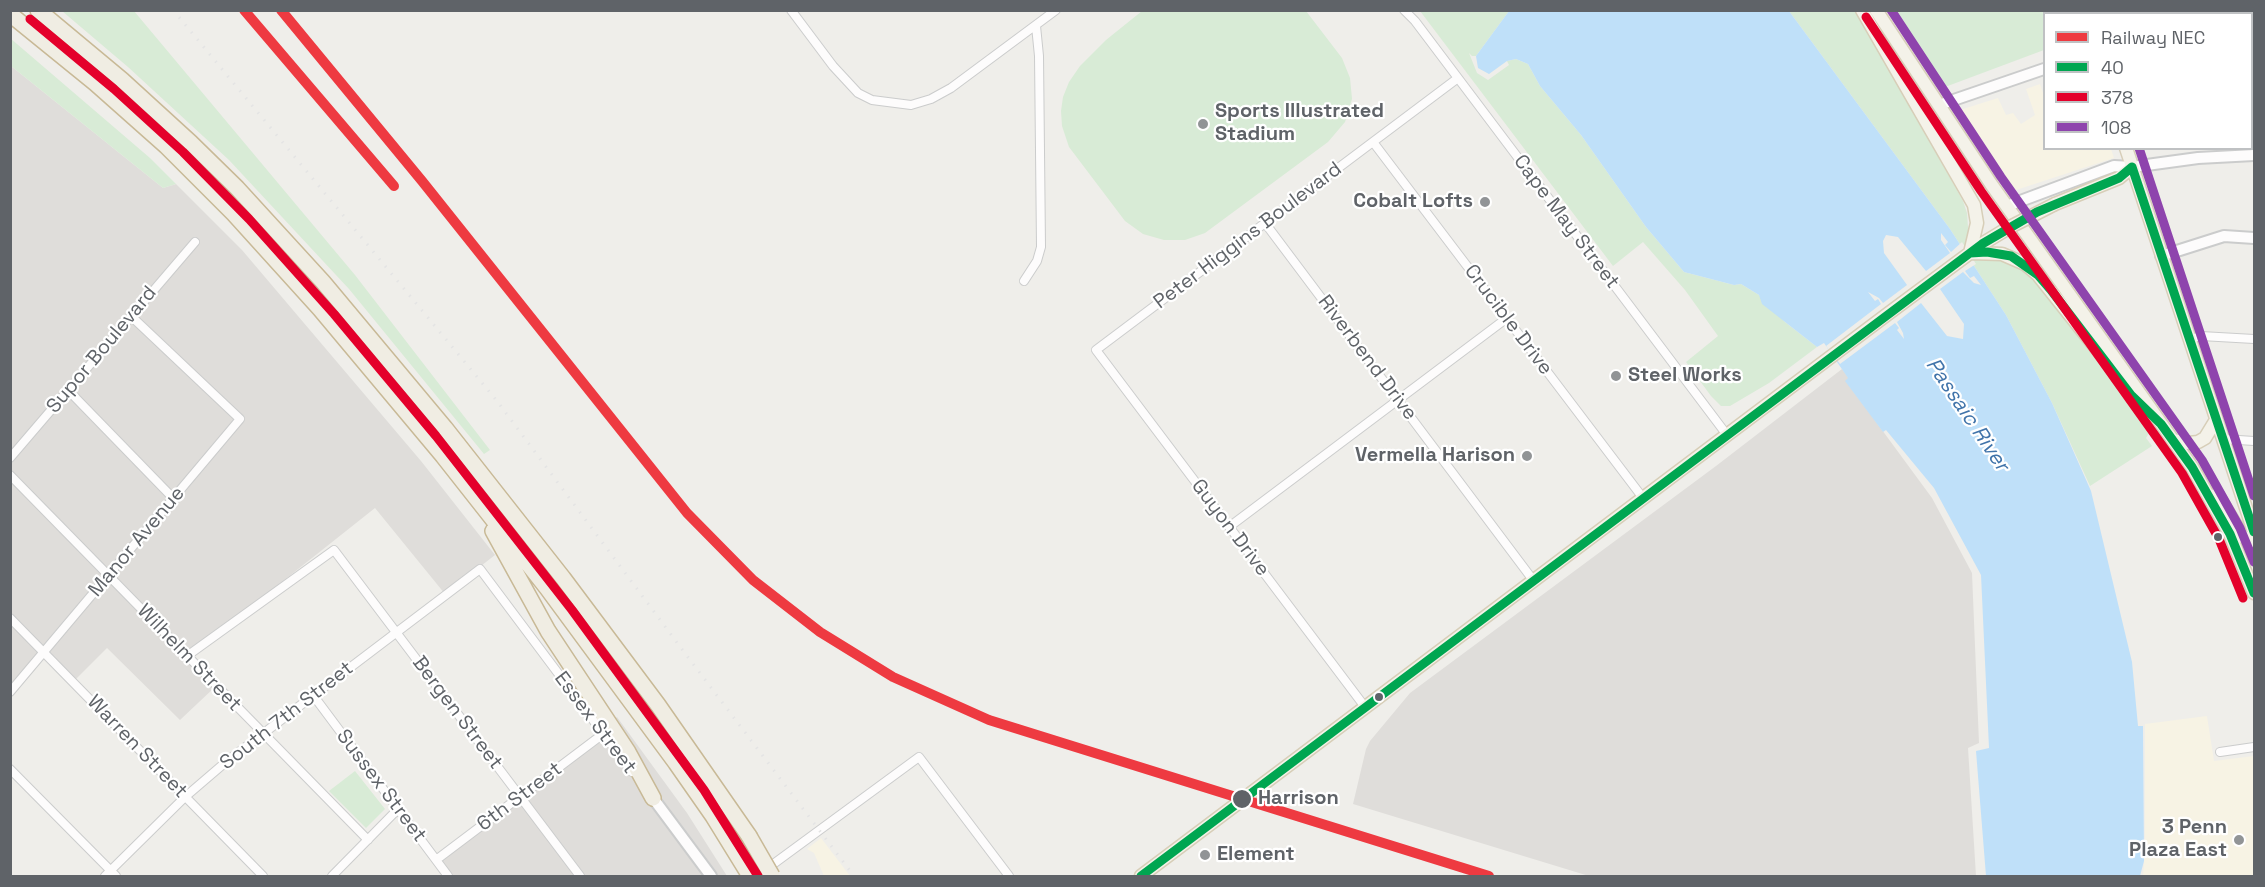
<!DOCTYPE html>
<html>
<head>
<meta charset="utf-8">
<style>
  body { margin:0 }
  #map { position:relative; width:2265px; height:887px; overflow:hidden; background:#efeeea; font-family:"Space Grotesk",sans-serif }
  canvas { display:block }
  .frame { position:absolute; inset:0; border:12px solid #5f6368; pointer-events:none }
  .legend { position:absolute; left:2043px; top:12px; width:210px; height:138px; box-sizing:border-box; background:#fff; border:2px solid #bfc1c3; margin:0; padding:8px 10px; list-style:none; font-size:18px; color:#5f6368 }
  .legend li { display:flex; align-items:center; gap:12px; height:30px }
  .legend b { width:30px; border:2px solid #bfc1c3 }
</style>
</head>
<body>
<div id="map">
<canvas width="2265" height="887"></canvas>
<div class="frame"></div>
<ul class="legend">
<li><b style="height:8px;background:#ee3a41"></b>Railway NEC</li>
<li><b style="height:8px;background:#00a651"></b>40</li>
<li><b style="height:8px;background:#e4002b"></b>378</li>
<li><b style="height:8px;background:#8e44ad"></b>108</li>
</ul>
</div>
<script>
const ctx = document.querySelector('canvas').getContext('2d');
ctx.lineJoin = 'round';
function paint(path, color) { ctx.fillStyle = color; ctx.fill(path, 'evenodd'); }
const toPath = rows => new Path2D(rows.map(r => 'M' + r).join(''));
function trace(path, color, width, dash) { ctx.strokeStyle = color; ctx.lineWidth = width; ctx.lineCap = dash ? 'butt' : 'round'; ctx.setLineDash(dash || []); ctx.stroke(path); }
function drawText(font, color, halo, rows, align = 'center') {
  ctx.font = font + ' "Space Grotesk",sans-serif'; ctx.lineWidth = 4.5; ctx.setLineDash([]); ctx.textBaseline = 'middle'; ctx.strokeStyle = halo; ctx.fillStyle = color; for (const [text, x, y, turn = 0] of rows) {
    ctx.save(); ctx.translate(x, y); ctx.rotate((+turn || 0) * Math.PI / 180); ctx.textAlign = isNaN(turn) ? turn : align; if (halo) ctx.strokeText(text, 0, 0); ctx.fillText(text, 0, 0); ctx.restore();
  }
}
const commercial = toPath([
  [2040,84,2044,96,2044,148,2111,149,2114,158,2013,191,1975,129,1960,110,1998,98,2006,115,2013,113,2021,124,2035,115,2026,89],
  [2207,716,2214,761,2254,756,2254,876,2143,876,2145,851,2145,724],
  [821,838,850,876,824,876,814,853,807,849]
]);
const industrial = toPath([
  [11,66,163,188,176,184,242,250,421,461,495,555,445,594,375,508,186,658,215,687,180,720,107,648,72,683,40,653,11,688],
  [1842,369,1849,378,1846,381,1932,498,1972,573,1979,743,1968,748,1976,876,1589,876,1353,804,1366,749,1370,741,1410,693,1716,466],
  [617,717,687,813,727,876,450,876,435,856]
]);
const green = toPath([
  [2064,10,2065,13,2044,14,2044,50,1945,87,1895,11],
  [62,11,134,11,355,275,490,450,484,454,349,289,229,160,128,67],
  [1142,11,1306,11,1342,58,1350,78,1352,99,1345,122,1328,142,1205,233,1185,240,1164,240,1143,234,1125,221,1069,147,1062,126,1061,111,1063,97,1069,82,1080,66,1106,40],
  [1420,11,1509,11,1476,56,1472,56,1469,53,1477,73,1488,80,1509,65,1507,61,1516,59,1528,64,1540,86,1581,135,1646,227,1684,272,1734,285,1741,284,1759,295,1785,322,1817,347,1769,383,1730,406,1721,406,1711,396,1686,362,1718,336,1685,290,1643,242,1613,266],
  [1789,11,1857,11,1963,201,1967,213,1968,227,1993,260,2006,262,2020,269,2039,286,2152,428,2146,438,2152,446,2090,486,2052,403,2006,315,1950,229],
  [10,38,150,158,176,184,163,188,11,66],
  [355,771,385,809,366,828,329,791]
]);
const water = toPath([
  [1509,11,1789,11,1950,229,2006,315,2052,403,2091,491,2132,662,2138,726,2143,726,2144,861,2140,876,1986,876,1976,751,1989,748,1981,575,1934,488,1886,430,1883,432,1845,381,1848,378,1824,343,1817,347,1762,304,1759,295,1741,284,1734,285,1684,272,1646,227,1581,135,1540,86,1528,64,1516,59,1507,61,1489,74,1478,68,1476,56]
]);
const pier = toPath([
  [1941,233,1948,242,1945,245,1951,252,1962,242,1976,264,1965,271,1970,278,1974,276,1981,285,1974,283,1963,272,1940,289,1964,324,1963,339,1947,336,1921,303,1897,322,1903,333,1904,339,1897,330,1899,328,1895,323,1840,364,1826,346,1881,304,1878,299,1875,301,1868,292,1879,298,1883,303,1907,285,1884,253,1883,241,1886,235,1898,237,1926,271,1950,253,1941,240]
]);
const minor = toPath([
  [791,10,833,66,858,93,872,100,911,105,931,99,951,88,1056,10],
  [1404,10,1415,21,1727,435],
  [1373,142,1643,498],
  [1265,223,1533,580],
  [1024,281,1037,261,1041,247,1039,56,1036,26],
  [2190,339,2201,336,2254,339],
  [68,390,173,498],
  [2223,439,2254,441],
  [10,458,195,242],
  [10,475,368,840],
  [1229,527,1507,318],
  [10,618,263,876],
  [187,656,334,550,580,876],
  [10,692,240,419,131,316],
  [313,695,448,876],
  [1365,707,1096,350,1458,78],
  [2220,752,2254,747],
  [10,769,116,876],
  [436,860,603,734],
  [105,876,185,797,227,761,480,569,632,772],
  [332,876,398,809],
  [757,876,919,757,1009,876]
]);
const tertiary = toPath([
  [2252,56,2254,56],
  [1939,105,2044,69],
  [2007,206,2114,166,2132,167,2198,158,2254,155],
  [2161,256,2224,236,2254,238],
  [653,798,711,876]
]);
const primary = toPath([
  [1862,10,1974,205,1977,223,1970,253],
  [1876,10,1991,184,2192,467,2230,534,2254,593],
  [2079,10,2080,14],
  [2126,148,2254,532],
  [2055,204,2119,178,2132,167],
  [1971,253,2002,254,2025,264,2038,275,2140,403],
  [2173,440,2189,443,2198,442,2205,438,2216,420],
  [2217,494,2243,537,2254,541],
  [1141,876,1889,313,1982,244,2010,227]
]);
const motorway = toPath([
  [38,10,122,80,191,143,237,188,323,282,445,428,563,578,658,705,749,836],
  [10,14,95,83,166,146,234,214,320,309,443,456,547,588,676,763,713,816,750,876],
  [493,531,548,631,628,752,653,798]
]);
const rail = toPath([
  [173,10,497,401,684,652,854,876]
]);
const primaryBridge = toPath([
  [2010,227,2055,204]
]);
const motorwayBridge = toPath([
  [749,836,772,876]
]);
const bus1 = toPath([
  [1970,253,1987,252,2011,256,2038,275,2051,290,2131,395,2161,424,2192,467,2230,534,2254,593],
  [1141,876,1982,244,2037,212,2119,178,2132,167,2254,532]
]);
const bus2 = toPath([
  [1866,17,1981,191,2182,473,2219,539,2243,598],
  [30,19,114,89,183,152,249,219,334,314,436,436,572,610,704,790,758,876]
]);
const bus3 = toPath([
  [1891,10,2001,177,2202,460,2240,528,2254,562],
  [2139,148,2254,496]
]);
const rail1 = toPath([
  [244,10,394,186],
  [281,10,422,181,687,513,753,580,820,632,893,677,989,720,1489,876]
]);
const markers = [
  [1203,124,6,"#919496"],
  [1485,202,6,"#919496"],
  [1616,376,6,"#919496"],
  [1527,456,6,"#919496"],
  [2218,537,5,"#5f6368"],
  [1379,697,5,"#5f6368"],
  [1242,799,10,"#5f6368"],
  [2239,840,6,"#919496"],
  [1205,855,6,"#919496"]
];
const poiNames = [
  ["Sports Illustrated",1215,112],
  ["Stadium",1215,135],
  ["Cobalt Lofts",1473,202,"right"],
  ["Steel Works",1628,376],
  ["Vermella Harison",1515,456,"right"],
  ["3 Penn",2227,828,"right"],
  ["Plaza East",2227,851,"right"],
  ["Element",1217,855]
];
const streetNames = [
  ["Cape May Street",1566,222,53],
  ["Peter Higgins Boulevard",1248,236,-37],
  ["Crucible Drive",1508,320,53],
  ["Supor Boulevard",102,350,-50],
  ["Riverbend Drive",1367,358,53],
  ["Guyon Drive",1230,528,53],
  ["Manor Avenue",137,542,-50],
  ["Wilhelm Street",189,658,46],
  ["Bergen Street",457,713,53],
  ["South 7th Street",287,716,-38],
  ["Essex Street",595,723,53],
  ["Warren Street",137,747,46],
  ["Sussex Street",381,786,53],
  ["6th Street",520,797,-37]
];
const stopNames = [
  ["Harrison",1258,799]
];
const waterNames = [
  ["Passaic River",1967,415,56]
];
paint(commercial, '#f7f3e4');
paint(industrial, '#dfddda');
paint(green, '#d8ebd6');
paint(water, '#bfe0f9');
paint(pier, '#efeeea');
trace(minor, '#cbcccc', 10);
trace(tertiary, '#cbcccc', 14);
trace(primary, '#d7ceb8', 15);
trace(motorway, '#c8b996', 18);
trace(minor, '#fdfcfc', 8);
trace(tertiary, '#fdfcfc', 10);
trace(primary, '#f4f2e9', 12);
trace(motorway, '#f0ede3', 15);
trace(rail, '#e4e4e4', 3, [1.5, 8]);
trace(primaryBridge, '#d7ceb8', 15, []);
trace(motorwayBridge, '#c8b996', 18, []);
trace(primaryBridge, '#f4f2e9', 12);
trace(motorwayBridge, '#f0ede3', 15);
trace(bus1, '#00a651', 9);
trace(bus2, '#e4002b', 9);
trace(bus3, '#8e44ad', 9);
trace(rail1, '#ee3a41', 10);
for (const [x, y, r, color] of markers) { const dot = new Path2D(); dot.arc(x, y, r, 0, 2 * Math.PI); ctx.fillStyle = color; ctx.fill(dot); trace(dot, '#fff', 2); }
drawText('bold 20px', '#5f6368', '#fff', poiNames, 'left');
drawText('20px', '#5f6368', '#fff', streetNames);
drawText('bold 20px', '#5f6368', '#fff', stopNames, 'left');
drawText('italic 21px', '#4174aa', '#fff', waterNames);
</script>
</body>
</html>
